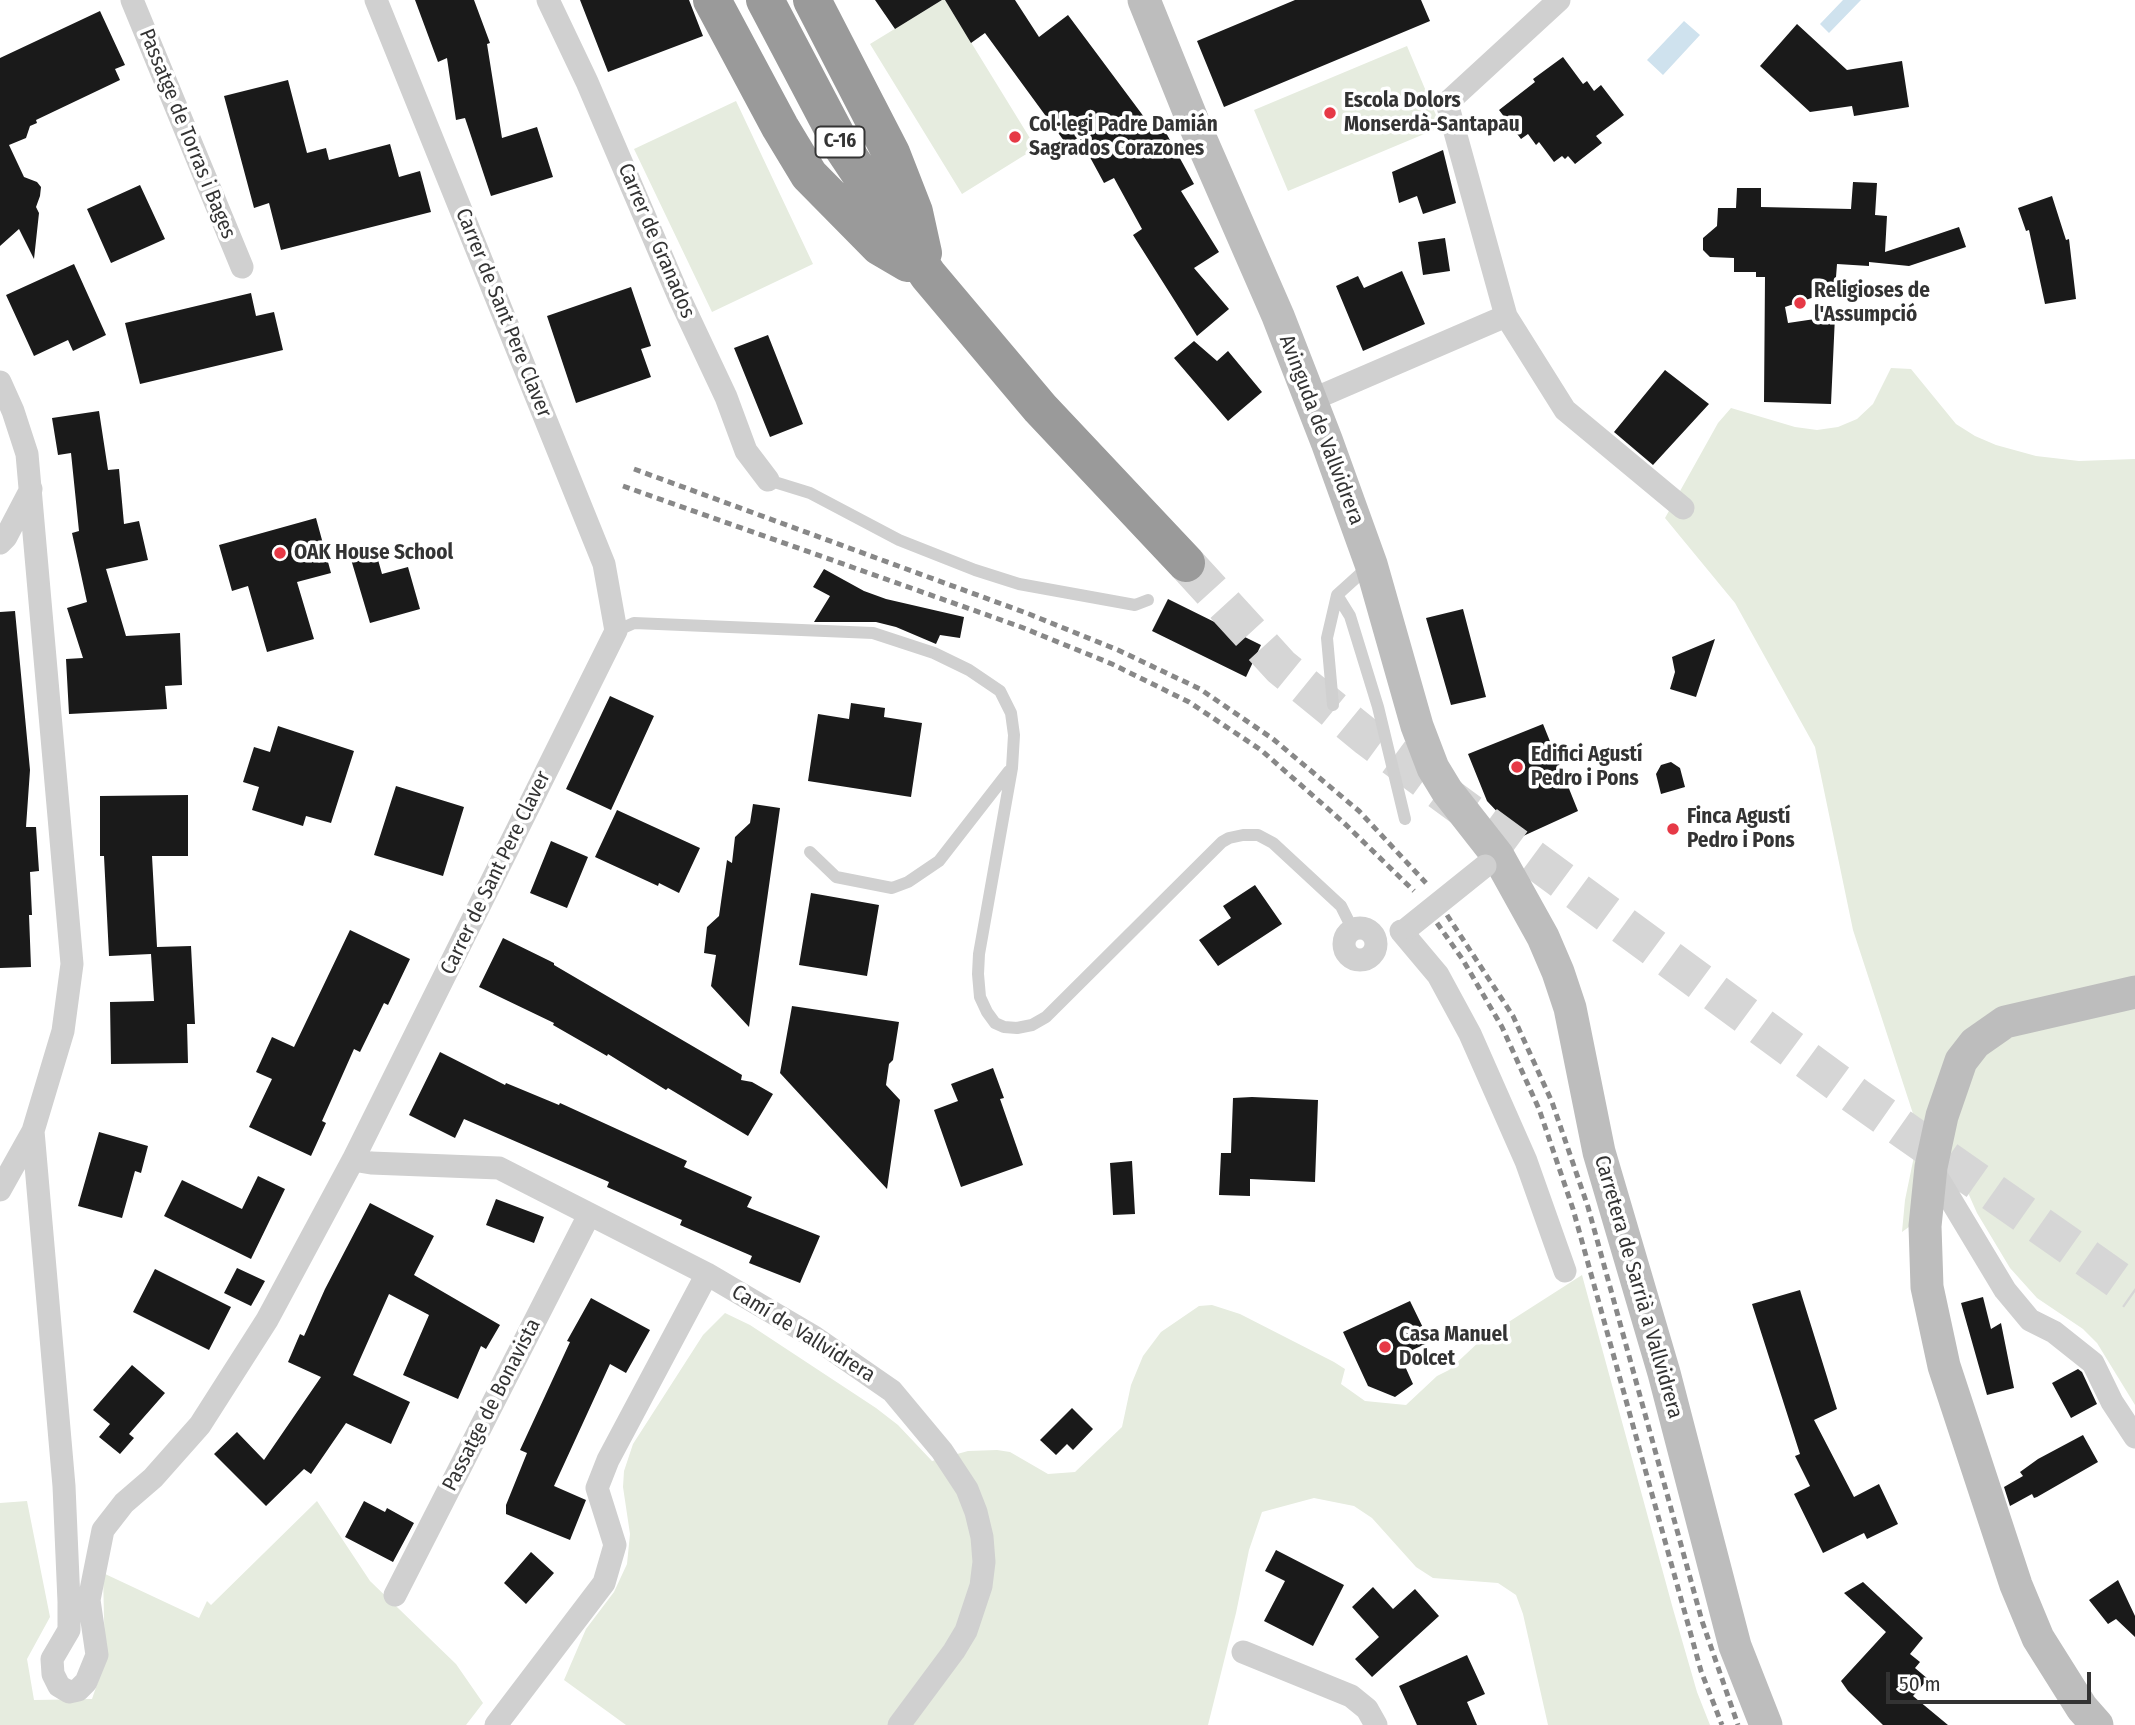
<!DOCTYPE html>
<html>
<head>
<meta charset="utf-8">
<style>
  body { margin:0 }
  #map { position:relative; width:2135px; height:1725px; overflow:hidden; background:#fff; font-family:"Fira Sans Condensed",sans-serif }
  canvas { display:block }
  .scale { position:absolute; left:1886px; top:1672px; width:205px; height:32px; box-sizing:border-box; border:4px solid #333; border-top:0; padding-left:9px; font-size:21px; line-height:24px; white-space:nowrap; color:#333; -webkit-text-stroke:5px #fff; paint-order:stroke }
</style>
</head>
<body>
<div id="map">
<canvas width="2135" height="1725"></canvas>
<div class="scale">50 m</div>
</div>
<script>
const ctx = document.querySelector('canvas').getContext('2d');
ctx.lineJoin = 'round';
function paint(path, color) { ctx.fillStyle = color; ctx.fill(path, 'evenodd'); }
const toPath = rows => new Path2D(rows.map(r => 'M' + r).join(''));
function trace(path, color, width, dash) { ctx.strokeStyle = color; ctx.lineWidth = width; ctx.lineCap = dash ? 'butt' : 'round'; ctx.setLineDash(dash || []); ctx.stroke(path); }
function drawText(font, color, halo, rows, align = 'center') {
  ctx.font = font + ' "Fira Sans Condensed",sans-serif'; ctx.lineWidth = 7; ctx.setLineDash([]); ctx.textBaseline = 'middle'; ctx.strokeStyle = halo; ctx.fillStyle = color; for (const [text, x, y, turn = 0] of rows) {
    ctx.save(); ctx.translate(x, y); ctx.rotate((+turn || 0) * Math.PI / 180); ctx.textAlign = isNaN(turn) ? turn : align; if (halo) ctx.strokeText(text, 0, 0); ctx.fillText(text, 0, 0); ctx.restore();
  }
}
const green = toPath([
  [942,0,945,0,1036,148,962,194,870,44],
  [1407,46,1441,127,1288,191,1254,110],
  [736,101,813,264,712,312,634,149],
  [1891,368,1911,369,1956,424,1975,436,1996,445,2036,456,2079,461,2135,459,2135,1405,2097,1343,2083,1329,2037,1298,2010,1268,1977,1213,1965,1186,1902,1232,1905,1200,1919,1132,1853,930,1815,747,1735,603,1665,518,1718,423,1731,408,1795,427,1817,430,1838,427,1857,419,1873,404],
  [1582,1275,1673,1609,1697,1692,1710,1725,1548,1725,1523,1614,1516,1595,1498,1583,1433,1578,1416,1567,1372,1518,1354,1506,1314,1498,1262,1512,1249,1550,1236,1613,1208,1725,626,1725,564,1680,586,1629,614,1592,627,1564,630,1534,623,1487,624,1471,633,1444,703,1335,725,1313,750,1325,876,1408,898,1425,932,1461,968,1451,997,1450,1010,1452,1048,1474,1075,1472,1122,1427,1131,1385,1143,1356,1161,1332,1199,1306,1212,1305,1240,1314,1334,1362,1345,1369,1341,1384,1365,1401,1406,1405,1437,1376,1449,1370,1482,1339],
  [27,1501,50,1617,27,1659,34,1700,92,1699,105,1661,103,1573,199,1618,207,1601,211,1605,317,1501,370,1581,456,1664,483,1703,466,1725,0,1725,0,1503]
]);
const water = toPath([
  [1843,0,1861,0,1829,33,1820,24],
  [1684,21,1700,35,1663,75,1647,60]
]);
const building = toPath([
  [415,0,474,0,490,43,487,44,502,138,537,127,553,177,491,196,465,118,456,120,447,58,438,62],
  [580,0,689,0,703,36,608,72],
  [875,0,942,0,895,29],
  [945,0,1015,0,1039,37,1068,15,1150,125,1159,120,1194,184,1181,191,1219,252,1194,268,1229,309,1197,336,1133,235,1142,229,1114,178,1104,183,1079,137,1067,145,985,33,971,43],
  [1295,0,1421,0,1430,21,1224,107,1197,41],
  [100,11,125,65,115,69,120,80,36,120,37,123,30,126,26,138,9,145,24,177,37,182,41,187,40,196,36,207,39,213,34,259,19,229,0,246,0,58],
  [1797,24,1847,70,1902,61,1909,107,1854,116,1852,106,1810,112,1760,66],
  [1563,57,1583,84,1587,81,1594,91,1601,85,1624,115,1596,136,1602,143,1575,164,1568,156,1565,159,1562,156,1554,162,1539,142,1536,145,1528,134,1521,139,1499,110,1535,82,1533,79],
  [288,80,307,153,326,148,329,160,390,144,399,177,420,171,431,212,281,250,269,203,254,208,224,96],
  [1443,150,1456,203,1423,214,1417,196,1399,203,1392,172],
  [1853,182,1877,183,1875,215,1887,216,1885,252,1959,227,1966,247,1909,266,1869,262,1869,266,1837,264,1835,290,1785,307,1788,323,1835,316,1831,404,1764,402,1765,277,1756,277,1756,272,1734,272,1734,258,1710,257,1703,250,1703,238,1717,226,1718,208,1736,208,1737,188,1761,188,1761,207,1851,209],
  [140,185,165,239,111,263,87,209],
  [2052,196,2066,240,2069,239,2076,299,2045,304,2029,230,2026,231,2018,208],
  [1445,238,1450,271,1423,275,1418,242],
  [74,264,106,335,73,351,68,340,34,356,6,295],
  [1402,271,1425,324,1363,351,1336,286,1358,276,1364,288],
  [631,287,651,346,641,349,651,377,576,403,547,316],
  [251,293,256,316,274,312,283,350,140,384,125,323],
  [768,335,803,424,770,437,734,348],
  [1194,341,1217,361,1228,351,1262,392,1228,421,1174,358],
  [1665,370,1709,404,1653,465,1614,432],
  [99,411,108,470,119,469,124,524,139,521,148,560,106,569,126,636,180,633,182,685,165,686,167,709,69,714,66,659,83,658,67,608,87,602,72,533,79,531,71,453,58,455,52,418],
  [316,518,331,573,297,582,314,639,267,652,248,586,232,591,219,545],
  [375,549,382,574,408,567,420,609,370,623,350,556],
  [824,569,864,591,886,599,964,617,960,638,940,635,936,644,896,627,876,622,814,622,830,596,813,587],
  [1168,599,1261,645,1246,677,1152,631],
  [1463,609,1486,697,1451,705,1426,618],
  [15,611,30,770,26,827,36,827,39,871,30,872,32,915,29,915,31,967,0,968,0,612],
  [1715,639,1696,697,1670,689,1675,672,1672,657],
  [610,696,654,716,611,810,566,789],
  [851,703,885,708,884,717,922,723,911,797,808,781,818,714,849,719],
  [1543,724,1578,811,1521,837,1487,801,1468,754],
  [278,726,354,751,331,823,306,816,303,826,252,810,259,787,243,782,254,747,270,752],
  [1671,762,1680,768,1685,787,1661,794,1656,774,1661,765],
  [396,786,464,807,443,876,374,855],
  [188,795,188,856,152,856,157,947,191,946,195,1024,187,1024,188,1063,111,1064,110,1002,154,1001,151,954,109,956,104,856,100,856,100,796],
  [753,804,780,808,749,1027,711,986,716,955,704,953,707,927,719,916,727,860,732,863,735,837,750,823],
  [617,810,700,848,679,893,659,883,658,886,595,857],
  [551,841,588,857,567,908,530,893],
  [1255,885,1282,924,1218,966,1199,940,1231,918,1223,906],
  [811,893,879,905,867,976,799,965],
  [350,930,410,959,388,1005,384,1003,360,1052,354,1049,322,1121,326,1123,311,1156,249,1127,272,1079,256,1072,272,1037,294,1047],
  [503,938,554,963,554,965,742,1075,741,1080,752,1082,773,1094,748,1136,668,1088,666,1090,608,1054,607,1056,553,1025,554,1023,479,987],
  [792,1006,899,1022,893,1060,889,1064,886,1085,900,1100,887,1189,780,1073],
  [440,1052,505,1085,506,1083,559,1105,560,1103,687,1161,684,1167,752,1197,747,1207,820,1236,800,1283,749,1263,752,1256,680,1225,682,1220,607,1187,609,1182,464,1119,455,1138,409,1115],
  [993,1068,1004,1098,1000,1099,1023,1165,961,1187,934,1110,958,1101,951,1084],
  [1252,1097,1318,1100,1315,1182,1250,1179,1250,1196,1219,1195,1221,1153,1231,1153,1233,1098],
  [99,1132,148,1146,141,1173,135,1171,122,1218,78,1206],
  [1132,1161,1135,1214,1113,1215,1110,1163],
  [258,1176,285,1189,251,1259,164,1216,182,1180,242,1209],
  [496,1199,544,1217,534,1243,486,1225],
  [370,1203,434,1236,414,1275,500,1325,486,1349,481,1346,458,1399,403,1375,429,1315,389,1294,353,1375,410,1402,391,1444,346,1423,311,1474,304,1469,266,1506,214,1454,237,1432,264,1460,321,1377,288,1362,300,1334,304,1336,325,1289],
  [237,1268,265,1281,251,1306,224,1293],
  [155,1269,231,1307,209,1350,133,1312],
  [1800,1290,1837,1409,1814,1420,1854,1497,1879,1484,1898,1524,1867,1539,1864,1533,1823,1553,1794,1494,1810,1486,1795,1456,1800,1454,1752,1304],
  [1983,1297,1991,1329,2001,1323,2014,1388,1987,1395,1961,1303],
  [591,1298,650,1330,626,1373,610,1364,554,1486,586,1500,570,1540,506,1514,506,1505,527,1453,520,1450,570,1342,567,1341],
  [1410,1301,1430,1342,1410,1351,1414,1359,1404,1364,1413,1384,1395,1397,1368,1386,1343,1332],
  [132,1365,165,1393,129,1434,134,1438,120,1454,99,1437,110,1424,93,1410],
  [2078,1369,2082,1372,2097,1404,2071,1418,2052,1383],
  [1072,1408,1093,1429,1073,1450,1067,1444,1056,1455,1040,1440],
  [2083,1435,2098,1462,2037,1497,2034,1498,2032,1494,2010,1506,2004,1487,2023,1476,2020,1472,2038,1459],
  [364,1501,385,1512,387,1508,414,1523,393,1562,345,1537],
  [1276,1550,1344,1585,1313,1646,1264,1621,1285,1581,1265,1571],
  [531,1552,554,1573,526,1604,504,1583],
  [2118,1580,2135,1616,2135,1637,2116,1619,2108,1624,2089,1600],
  [1863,1582,1923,1638,1910,1654,1920,1662,1915,1668,1928,1679,1913,1696,1948,1725,1883,1725,1848,1691,1841,1681,1886,1632,1844,1593],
  [1373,1587,1393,1609,1415,1589,1439,1616,1372,1677,1355,1659,1379,1637,1352,1607],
  [1467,1655,1485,1694,1467,1702,1477,1725,1417,1725,1399,1686]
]);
const highwayTunnel = toPath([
  [1186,563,1281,667,1368,738,1857,1097,2135,1292]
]);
const lane = toPath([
  [768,480,810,493,899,540,975,570,1019,584,1135,605,1148,600],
  [1337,595,1350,616,1378,707,1405,819],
  [616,631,634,623,873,633,934,653,969,670,1000,691,1011,713,1014,735,1012,768,979,954,978,974,980,997,987,1012,995,1023,1004,1027,1017,1028,1032,1025,1046,1017,1222,842,1229,838,1243,835,1258,835,1273,843,1341,906,1353,930],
  [1333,705,1327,638,1337,595,1368,567],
  [810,852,836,877,892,888,908,882,939,861,1009,771]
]);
const street = toPath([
  [132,0,242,267],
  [548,0,587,82,679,297,726,397,746,451,768,480],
  [1559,0,1447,103,1506,316,1565,410,1683,508],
  [0,382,13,411,27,454,72,964,63,1031,33,1131,64,1486,69,1602,69,1630,52,1659,53,1674,59,1686,69,1692,78,1690,86,1682,97,1655,89,1600,103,1530,124,1503,153,1478,200,1425,267,1320,353,1160,616,631,604,564,376,0],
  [1309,401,1506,316],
  [0,543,6,537,31,489],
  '1344 944a16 16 0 1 1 32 0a16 16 0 1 1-32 0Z',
  [1401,931,1438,975,1470,1034,1526,1161,1565,1271],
  [353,1160,371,1163,499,1168,707,1274,814,1337,892,1391,942,1451,967,1489,976,1512,982,1537,984,1562,981,1586,966,1631,954,1651,899,1725],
  [1931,1167,2005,1290,2030,1320,2054,1332,2093,1363,2112,1402,2135,1437],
  [0,1190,33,1131],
  [395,1595,589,1215],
  [1243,1652,1351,1696,1367,1709,1376,1725],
  [496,1725,604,1583,615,1545,597,1488,608,1460,707,1274]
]);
const secondary = toPath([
  [1144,0,1192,119,1278,316,1327,442,1371,564,1417,726,1433,768,1447,791,1498,856,1543,937,1558,972,1570,1008,1599,1152,1664,1373,1735,1646,1766,1725],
  [2097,1725,2082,1708,2038,1638,2016,1585,1944,1366,1927,1287,1925,1226,1931,1167,1942,1116,1961,1061,1975,1043,2005,1022,2135,992]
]);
const highway = toPath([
  [712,0,780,127,809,175,879,246,908,263],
  [765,0,843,148,928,275,1040,408,1186,563],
  [812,0,891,153,914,212,923,253]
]);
const rail = toPath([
  [634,469,1029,614,1118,650,1200,689,1273,739,1359,811,1426,883],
  [623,486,1021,627,1112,664,1189,702,1261,750,1343,822,1414,891],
  [1447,915,1513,1016,1552,1102,1588,1207,1702,1621,1738,1725],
  [1437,923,1463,960,1502,1027,1539,1109,1573,1209,1701,1671,1722,1725]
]);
const streetBridge = toPath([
  [1409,927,1485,866]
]);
const markers = [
  [1330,113,7,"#e63946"],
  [1015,137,7,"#e63946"],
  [1800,303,7,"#e63946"],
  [280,553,7,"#e63946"],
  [1517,767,7,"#e63946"],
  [1673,829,7,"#e63946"],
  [1385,1347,7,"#e63946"]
];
const shields = [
  [840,142,49]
];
const shieldNames = [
  ["C-16",840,142]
];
const poiNames = [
  ["Escola Dolors",1344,101],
  ["Monserdà-Santapau",1344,125],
  ["Col·legi Padre Damián",1029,125],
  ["Sagrados Corazones",1029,149],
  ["Religioses de",1814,291],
  ["l'Assumpció",1814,315],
  ["OAK House School",294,553],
  ["Edifici Agustí",1531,755],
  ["Pedro i Pons",1531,779],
  ["Finca Agustí",1687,817],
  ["Pedro i Pons",1687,841],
  ["Casa Manuel",1399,1335],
  ["Dolcet",1399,1359]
];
const streetNames = [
  ["Passatge de Torras i Bages",187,134,68],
  ["Carrer de Granados",656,241,67],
  ["Carrer de Sant Pere Claver",503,313,68],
  ["Avinguda de Vallvidrera",1321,430,69],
  ["Carrer de Sant Pere Claver",496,873,-64],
  ["Carretera de Sarrià a Vallvidrera",1638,1287,74],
  ["Camí de Vallvidrera",803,1334,32],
  ["Passatge de Bonavista",492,1405,-63]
];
paint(green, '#e6ecdf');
paint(water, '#cfe2ee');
paint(building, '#1a1a1a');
trace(highwayTunnel, '#d6d6d6', 38, [38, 19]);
trace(lane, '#d0d0d0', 12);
trace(street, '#d0d0d0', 23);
trace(secondary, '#bdbdbd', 33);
trace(highway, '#9a9a9a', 38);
trace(rail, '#888', 5, [7, 5]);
trace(streetBridge, '#d0d0d0', 23);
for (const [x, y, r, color] of markers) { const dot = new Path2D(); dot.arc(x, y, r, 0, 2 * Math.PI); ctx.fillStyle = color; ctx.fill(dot); trace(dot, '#fff', 2.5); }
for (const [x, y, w] of shields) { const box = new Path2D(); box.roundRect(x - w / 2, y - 15.5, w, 31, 5); ctx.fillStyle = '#fff'; ctx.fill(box); trace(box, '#333', 2); }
drawText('bold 19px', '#333', null, shieldNames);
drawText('bold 21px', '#333', '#fff', poiNames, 'left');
drawText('21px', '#333', '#fff', streetNames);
</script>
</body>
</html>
